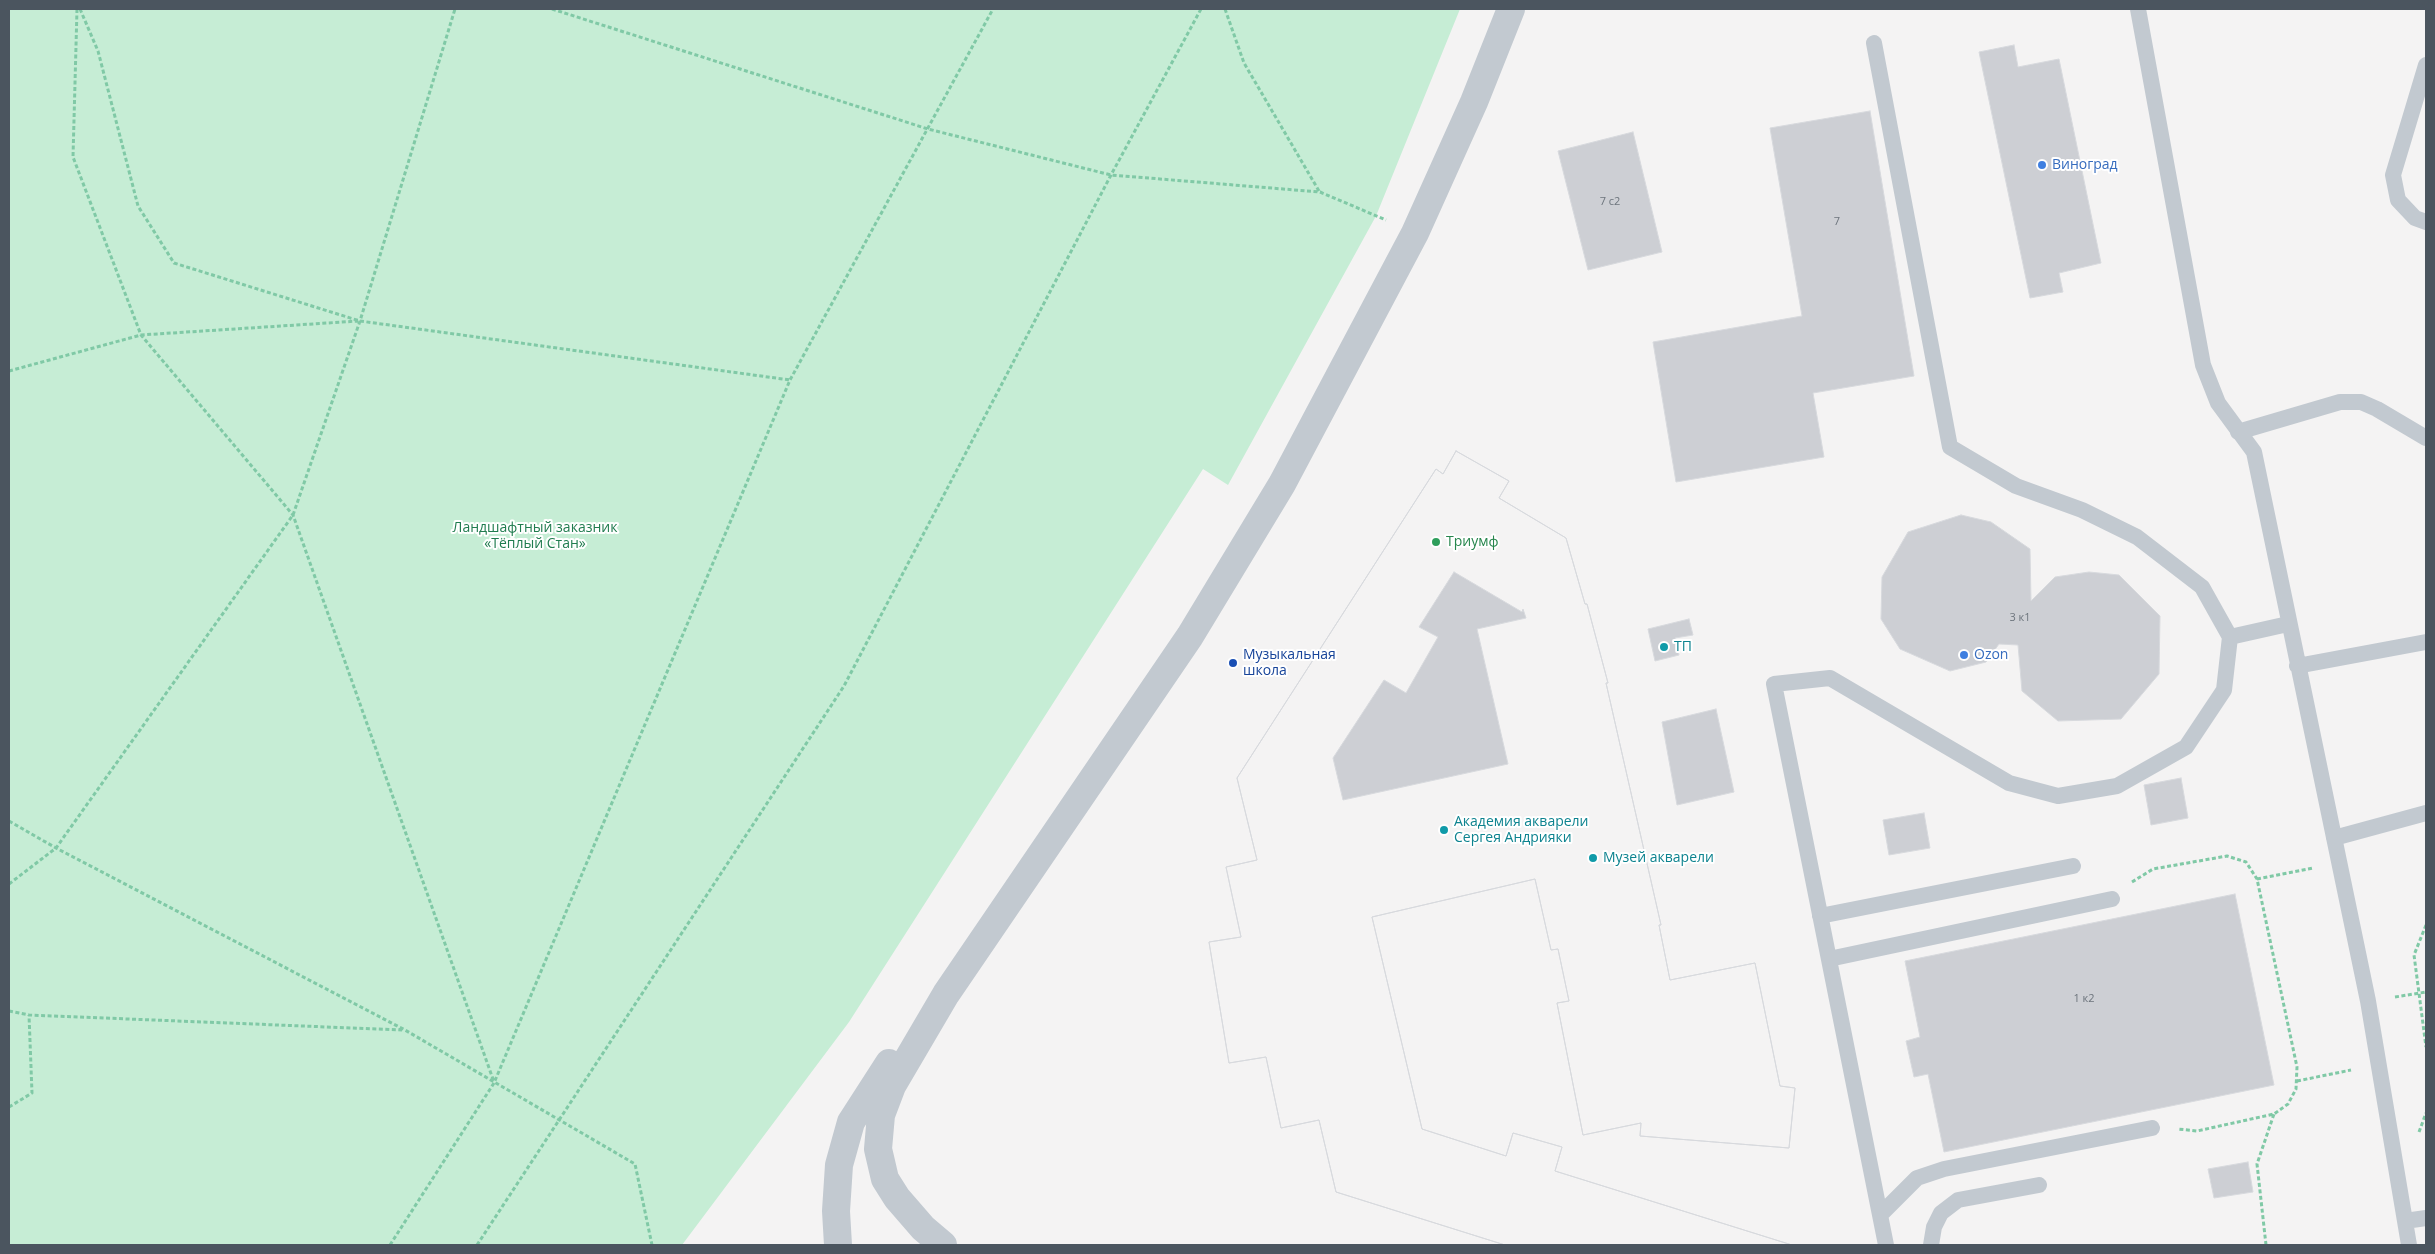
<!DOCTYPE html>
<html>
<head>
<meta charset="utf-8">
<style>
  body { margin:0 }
  #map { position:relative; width:2435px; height:1254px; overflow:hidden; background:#f4f3f3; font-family:"Open Sans",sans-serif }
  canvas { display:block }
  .frame { position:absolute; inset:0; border:10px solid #4b555f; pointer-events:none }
</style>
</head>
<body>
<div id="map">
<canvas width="2435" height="1254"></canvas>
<div class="frame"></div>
</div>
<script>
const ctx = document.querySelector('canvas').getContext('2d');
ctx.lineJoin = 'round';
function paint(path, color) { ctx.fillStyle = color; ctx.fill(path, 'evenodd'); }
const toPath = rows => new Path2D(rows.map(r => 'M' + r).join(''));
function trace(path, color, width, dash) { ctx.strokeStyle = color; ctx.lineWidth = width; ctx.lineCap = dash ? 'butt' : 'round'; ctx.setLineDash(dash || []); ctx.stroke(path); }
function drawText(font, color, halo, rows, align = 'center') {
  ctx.font = font + ' "Open Sans",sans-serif'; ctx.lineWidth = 4; ctx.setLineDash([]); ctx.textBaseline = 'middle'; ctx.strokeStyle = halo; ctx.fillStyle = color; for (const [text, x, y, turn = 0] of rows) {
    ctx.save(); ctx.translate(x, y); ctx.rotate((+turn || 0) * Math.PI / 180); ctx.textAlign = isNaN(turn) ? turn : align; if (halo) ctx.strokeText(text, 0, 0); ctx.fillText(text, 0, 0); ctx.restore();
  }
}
const green = toPath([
  [9,9,1460,9,1376,216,1228,485,1203,469,849,1022,682,1245,9,1245]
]);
const building = toPath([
  [2014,45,2018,67,2059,59,2101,263,2059,273,2063,292,2030,298,1979,52,2014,45],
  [1870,111,1914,376,1813,393,1824,457,1676,482,1653,342,1802,316,1770,128,1870,111],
  [1633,132,1662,252,1588,270,1558,151,1633,132],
  [1456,451,1509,481,1499,498,1566,538,1585,604,1587,604,1608,683,1606,683,1661,925,1659,925,1670,980,1755,963,1780,1086,1795,1088,1789,1148,1640,1136,1641,1123,1583,1135,1557,1003,1569,1001,1558,949,1551,950,1535,879,1372,917,1422,1129,1506,1156,1513,1133,1562,1147,1555,1171,1792,1245,1505,1245,1336,1192,1319,1120,1281,1128,1266,1057,1229,1063,1209,942,1241,937,1226,867,1257,860,1237,778,1436,469,1443,474,1456,451],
  [1454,572,1522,612,1523,609,1526,618,1477,629,1508,764,1343,800,1333,758,1384,680,1406,693,1438,637,1419,627,1454,572],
  [1456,451,1509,481,1499,498,1566,538,1585,604,1587,604,1608,683,1606,683,1661,925,1659,925,1670,980,1755,963,1780,1086,1795,1088,1789,1148,1640,1136,1641,1123,1583,1135,1557,1003,1569,1001,1558,949,1551,950,1535,879,1372,917,1422,1129,1506,1156,1513,1133,1562,1147,1555,1171,1792,1245,1505,1245,1336,1192,1319,1120,1281,1128,1266,1057,1229,1063,1209,942,1241,937,1226,867,1257,860,1237,778,1436,469,1443,474,1456,451],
  [1961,515,1991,522,2030,549,2031,601,2055,577,2089,572,2119,575,2160,616,2159,674,2121,719,2058,721,2022,691,2018,645,1999,644,1986,662,1950,671,1900,649,1881,619,1882,577,1908,532,1961,515],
  [1689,619,1693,635,1675,638,1679,655,1655,661,1648,629,1689,619],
  [1716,709,1734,792,1677,805,1662,722,1716,709],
  [2181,778,2188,818,2151,825,2144,785,2181,778],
  [1924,813,1930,848,1889,855,1883,820,1924,813],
  [2235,894,2274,1085,1944,1152,1928,1074,1914,1077,1906,1041,1920,1037,1905,961,2235,894],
  [2248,1162,2253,1192,2214,1198,2208,1169,2248,1162]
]);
const path = toPath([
  [77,9,73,157,141,335,293,515,494,1082],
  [80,9,98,51,138,206,174,263,360,321,790,380],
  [552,9,928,129,1111,175,1320,192,1386,220],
  [1225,9,1244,63,1319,191],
  [9,371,141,335,358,321],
  [9,821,56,848,405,1030,635,1164,652,1245],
  [2257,879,2313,868],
  [2132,882,2153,869,2227,856,2246,862,2257,879,2297,1067,2296,1089,2288,1104,2274,1114,2197,1131,2178,1129],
  [9,884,56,848,293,515,360,321,455,9],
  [2426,925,2414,955,2426,1047],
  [2395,997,2426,992],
  [9,1011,29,1015,402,1030],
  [2297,1081,2351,1070],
  [9,1107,32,1093,29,1015],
  [2419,1132,2426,1113],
  [390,1245,494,1083,790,380,993,9],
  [477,1245,844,686,1111,175,1201,9],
  [2266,1245,2257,1164,2274,1114]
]);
const service = toPath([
  [2138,9,2203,365,2218,403,2254,452,2368,1001,2409,1245],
  [1874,43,1950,447,2016,486,2082,510,2137,537,2202,587,2230,637,2288,624],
  [2426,65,2393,175,2398,200,2415,218,2426,222],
  [2238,432,2340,402,2361,402,2377,409,2426,438],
  [2297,666,2426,642],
  [2334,838,2426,813],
  [1820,916,2073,866],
  [1829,959,2112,899],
  [1880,1215,1917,1178,1944,1169,2152,1128],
  [2405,1221,2426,1218],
  [1886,1245,1774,684,1830,678,2009,783,2058,796,2117,786,2186,747,2224,690,2230,637],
  [1931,1245,1934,1227,1941,1213,1958,1200,2039,1185]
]);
const minor = toPath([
  [838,1245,836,1211,839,1165,851,1122,889,1063],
  [943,1245,923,1228,897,1198,885,1179,878,1149,881,1115,892,1086,946,994,1190,636,1282,484,1415,233,1474,102,1511,9]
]);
const markers = [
  [2042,165,5,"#3f7fe0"],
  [1436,542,5,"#2e9e5b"],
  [1664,647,5,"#0f9aa8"],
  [1964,655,5,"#3f7fe0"],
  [1233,663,5,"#1a4fb4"],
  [1444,830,5,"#0f9aa8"],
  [1593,858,5,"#0f9aa8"]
];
const numberNames = [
  ["7 с2",1610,202],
  ["7",1837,222],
  ["3 к1",2020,618],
  ["1 к2",2084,999]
];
const shopNames = [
  ["Виноград",2052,165],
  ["Ozon",1974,655]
];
const parkNames = [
  ["Ландшафтный заказник",535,528],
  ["«Тёплый Стан»",535,544]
];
const leisureNames = [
  ["Триумф",1446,542]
];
const cultureNames = [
  ["ТП",1674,647],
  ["Академия акварели",1454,822],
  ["Сергея Андрияки",1454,838],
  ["Музей акварели",1603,858]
];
const transitNames = [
  ["Музыкальная",1243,655],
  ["школа",1243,671]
];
paint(green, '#c6edd5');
paint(building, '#cdcfd4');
trace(building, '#d7d9dd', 1);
trace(path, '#80c9a6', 3, [4, 2.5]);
trace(service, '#c2c9d0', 16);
trace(minor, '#c2c9d0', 28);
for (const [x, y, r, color] of markers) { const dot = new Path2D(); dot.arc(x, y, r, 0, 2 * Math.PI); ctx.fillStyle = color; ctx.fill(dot); trace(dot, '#fff', 2); }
drawText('11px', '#6c747c', null, numberNames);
drawText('14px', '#366cbe', '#fff', shopNames, 'left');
drawText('14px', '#207c4f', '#fff', parkNames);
drawText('14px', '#27864d', '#fff', leisureNames, 'left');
drawText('14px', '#0d838f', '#fff', cultureNames, 'left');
drawText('14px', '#164399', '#fff', transitNames, 'left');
</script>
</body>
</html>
